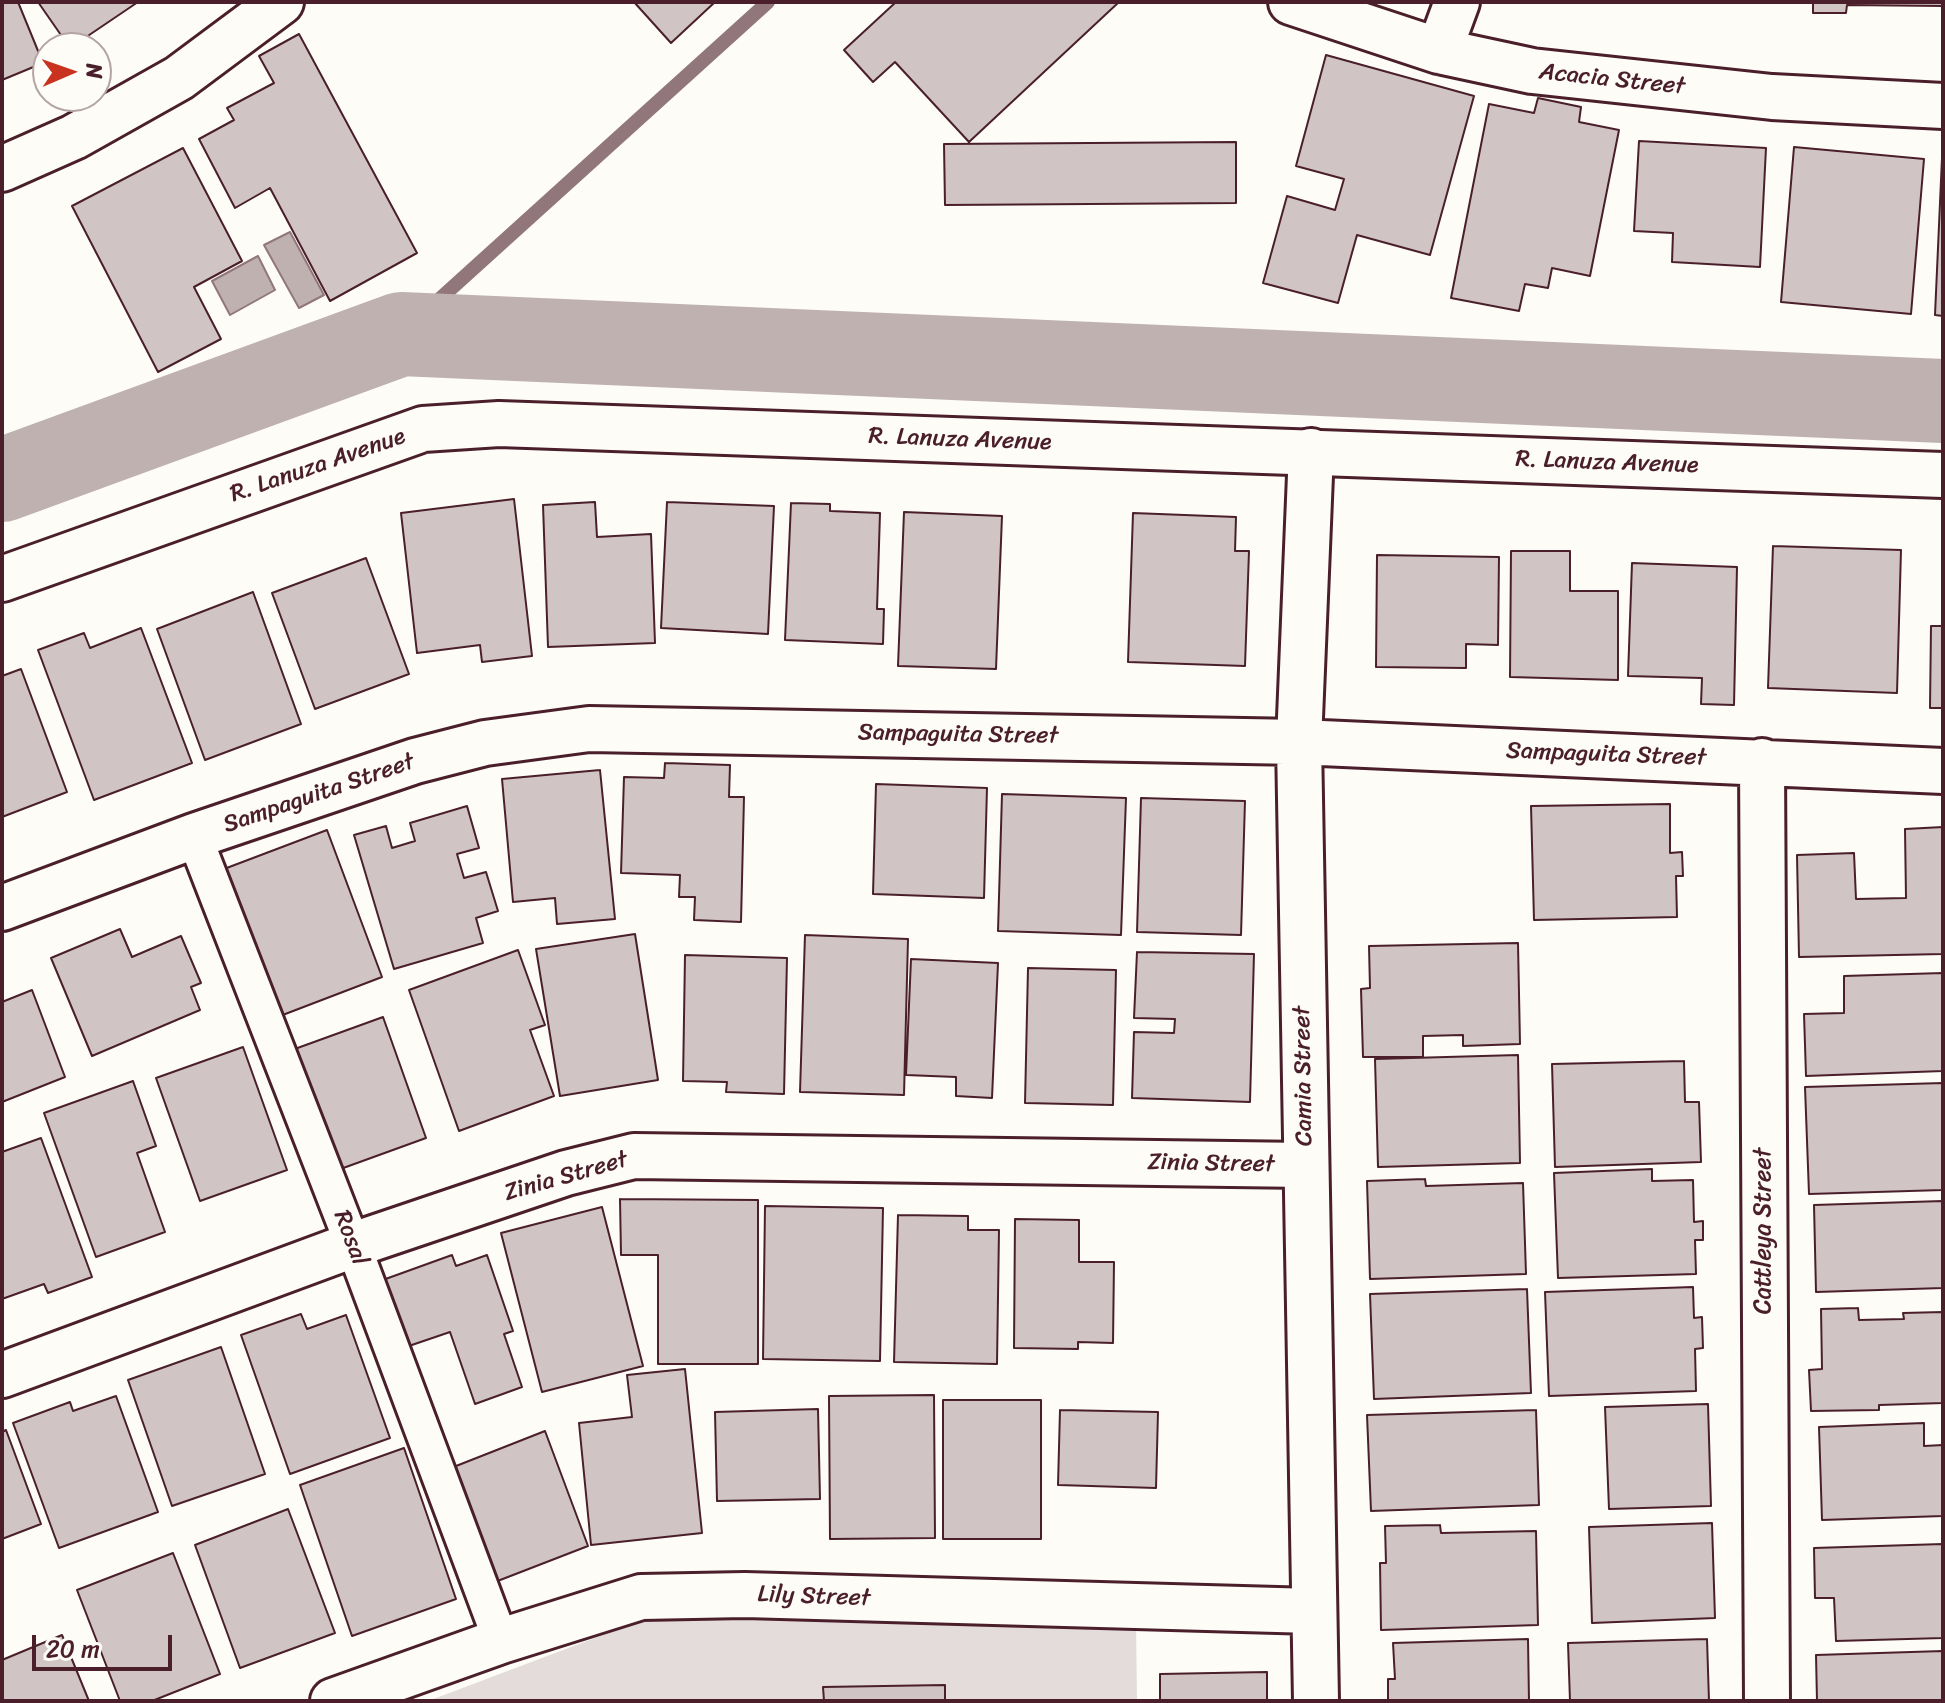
<!DOCTYPE html>
<html>
<head>
<meta charset="utf-8">
<style>
  body { margin:0 }
  #map { position:relative; width:1945px; height:1703px; overflow:hidden; background:#fdfcf7; font-family:Sriracha,sans-serif }
  canvas { display:block }
  .frame { position:absolute; inset:0; border:4px solid #4a1f2b; pointer-events:none }
  .north { position:absolute; left:32px; top:32px; width:80px; height:80px; box-sizing:border-box; background:#fdfcf7; border:2px solid #b5a4a5; border-radius:50%; rotate:88deg; font-size:22px; font-weight:700; line-height:32px; text-align:center; color:#4a1f2b }
  .north::after { content:''; display:block; margin:auto; width:28px; height:36px; background:#c8321e; clip-path:polygon(50% 0,100% 100%,50% 72%,0 100%) }
  .scale { position:absolute; left:32px; top:1635px; width:140px; height:36px; box-sizing:border-box; border:4px solid #4a1f2b; border-top:0; padding-left:10px; font-size:24px; line-height:28px; white-space:nowrap; color:#4a1f2b; -webkit-text-stroke:6px #fdfcf7; paint-order:stroke }
</style>
</head>
<body>
<div id="map">
<canvas width="1945" height="1703"></canvas>
<div class="frame"></div>
<div class="north">N</div>
<div class="scale">20 m</div>
</div>
<script>
const ctx = document.querySelector('canvas').getContext('2d');
ctx.lineJoin = 'round';
function paint(path, color) { ctx.fillStyle = color; ctx.fill(path, 'evenodd'); }
const toPath = rows => new Path2D(rows.map(r => 'M' + r).join(''));
function trace(path, color, width, dash) { ctx.strokeStyle = color; ctx.lineWidth = width; ctx.lineCap = dash ? 'butt' : 'round'; ctx.setLineDash(dash || []); ctx.stroke(path); }
function drawText(font, color, halo, rows, align = 'center') {
  ctx.font = font + ' Sriracha,sans-serif'; ctx.lineWidth = 6; ctx.setLineDash([]); ctx.textBaseline = 'middle'; ctx.strokeStyle = halo; ctx.fillStyle = color; for (const [text, x, y, turn = 0] of rows) {
    ctx.save(); ctx.translate(x, y); ctx.rotate((+turn || 0) * Math.PI / 180); ctx.textAlign = isNaN(turn) ? turn : align; if (halo) ctx.strokeText(text, 0, 0); ctx.fillText(text, 0, 0); ctx.restore();
  }
}
const green = toPath([
  [677,1607,1136,1623,1137,1701,428,1701]
]);
const water = toPath([
  [290,232,324,295,299,308,264,245,290,232],
  [258,256,275,290,230,315,212,281,258,256]
]);
const stream = toPath([
  [401,334,768,2]
]);
const river = toPath([
  [2,480,401,334,1943,401]
]);
const building = toPath([
  [2,2,18,2,43,63,2,80,2,2],
  [38,2,138,2,70,48,38,2],
  [634,2,715,2,671,43,634,2],
  [896,2,1119,2,969,142,895,62,873,82,844,50,896,2],
  [1813,2,1943,2,1943,6,1847,5,1846,13,1813,13,1813,2],
  [299,34,417,253,330,301,270,188,235,208,199,139,234,120,227,108,274,83,259,56,299,34],
  [1326,55,1474,96,1430,255,1357,235,1338,303,1263,283,1287,196,1335,210,1344,179,1296,166,1326,55],
  [1538,98,1581,107,1579,122,1619,130,1590,276,1552,268,1548,288,1525,284,1519,311,1451,298,1489,104,1534,113,1538,98],
  [1639,141,1766,148,1760,267,1672,262,1673,233,1634,231,1639,141],
  [1236,142,1236,203,945,205,944,144,1236,142],
  [1794,147,1924,159,1911,314,1781,302,1794,147],
  [183,148,242,261,194,287,221,339,158,372,72,206,183,148],
  [1942,158,1943,158,1943,316,1935,315,1942,158],
  [514,499,532,656,482,662,480,645,417,653,401,513,514,499],
  [595,502,597,537,651,534,655,643,548,647,543,505,595,502],
  [667,502,774,506,768,634,661,628,667,502],
  [791,503,830,504,830,511,880,513,877,609,884,609,883,644,785,640,791,503],
  [904,512,1002,516,996,669,898,666,904,512],
  [1133,513,1236,517,1235,551,1249,551,1245,666,1128,662,1133,513],
  [1773,546,1901,550,1897,693,1768,688,1773,546],
  [1511,551,1570,551,1570,591,1618,591,1618,680,1510,677,1511,551],
  [1377,555,1499,557,1498,645,1466,644,1466,668,1376,667,1377,555],
  [366,558,409,674,315,709,272,593,366,558],
  [1632,563,1737,567,1734,705,1701,704,1702,678,1628,676,1632,563],
  [253,592,301,724,205,760,157,629,253,592],
  [1931,626,1943,626,1943,708,1930,708,1931,626],
  [141,628,192,763,94,800,38,650,84,633,90,648,141,628],
  [21,669,67,792,2,817,2,676,21,669],
  [665,763,730,765,729,797,744,797,741,922,694,920,695,897,679,897,680,875,621,873,624,777,664,778,665,763],
  [600,770,615,919,557,924,555,898,513,902,502,779,600,770],
  [876,784,987,788,984,898,873,894,876,784],
  [1002,794,1126,798,1121,935,998,931,1002,794],
  [1141,798,1245,801,1241,935,1137,932,1141,798],
  [1670,804,1670,853,1682,852,1683,876,1676,876,1677,917,1534,920,1531,806,1670,804],
  [467,806,479,848,457,854,464,878,486,872,498,911,476,918,483,943,394,969,354,835,386,826,392,848,415,841,410,823,467,806],
  [1943,827,1943,954,1799,957,1797,855,1854,853,1856,899,1906,898,1905,829,1943,827],
  [327,830,382,977,280,1016,224,869,327,830],
  [120,929,132,957,181,936,201,983,191,987,200,1010,92,1056,51,958,120,929],
  [635,934,658,1080,560,1096,536,949,635,934],
  [805,935,908,939,904,1095,800,1092,805,935],
  [1518,943,1520,1044,1463,1046,1463,1035,1423,1036,1423,1057,1363,1057,1361,989,1370,988,1369,946,1518,943],
  [518,950,545,1025,530,1030,554,1096,459,1131,409,990,518,950],
  [1137,952,1254,954,1250,1102,1132,1098,1134,1032,1174,1033,1175,1019,1134,1018,1137,952],
  [685,955,787,958,784,1094,726,1092,727,1082,683,1081,685,955],
  [911,959,998,963,992,1098,956,1096,956,1077,906,1075,911,959],
  [1028,968,1116,970,1113,1105,1025,1103,1028,968],
  [1943,973,1943,1071,1806,1076,1804,1014,1844,1013,1844,976,1943,973],
  [32,990,65,1077,2,1102,2,1002,32,990],
  [383,1017,426,1138,335,1171,292,1050,383,1017],
  [243,1047,287,1170,200,1201,156,1078,243,1047],
  [1518,1055,1520,1163,1378,1167,1375,1059,1518,1055],
  [1684,1061,1685,1102,1699,1102,1701,1162,1555,1167,1552,1064,1684,1061],
  [133,1081,156,1146,137,1153,165,1232,96,1257,44,1113,133,1081],
  [1943,1083,1943,1190,1809,1194,1805,1087,1943,1083],
  [41,1138,92,1277,48,1293,44,1284,2,1299,2,1152,41,1138],
  [1652,1169,1652,1181,1693,1180,1694,1222,1703,1221,1703,1240,1695,1240,1696,1274,1558,1278,1554,1173,1652,1169],
  [1425,1179,1426,1186,1523,1183,1526,1274,1370,1279,1367,1181,1425,1179],
  [620,1199,758,1200,758,1364,658,1364,658,1255,621,1255,620,1199],
  [1943,1201,1943,1288,1816,1292,1814,1205,1943,1201],
  [765,1206,883,1208,880,1361,763,1359,765,1206],
  [602,1207,643,1366,542,1392,501,1233,602,1207],
  [898,1215,968,1216,968,1230,999,1230,997,1364,894,1362,898,1215],
  [1015,1219,1079,1220,1079,1262,1114,1262,1113,1343,1078,1342,1078,1349,1014,1348,1015,1219],
  [452,1255,456,1266,487,1255,513,1331,504,1334,522,1387,475,1404,450,1332,403,1348,380,1281,452,1255],
  [1693,1287,1694,1318,1702,1317,1703,1348,1695,1349,1696,1391,1549,1396,1545,1292,1693,1287],
  [1527,1289,1531,1393,1374,1399,1370,1294,1527,1289],
  [1858,1308,1859,1320,1904,1319,1903,1313,1943,1312,1943,1403,1879,1405,1879,1410,1811,1411,1809,1370,1822,1369,1821,1309,1858,1308],
  [301,1314,307,1329,346,1315,390,1438,290,1474,241,1335,301,1314],
  [221,1347,265,1474,172,1506,128,1380,221,1347],
  [685,1369,702,1533,591,1545,579,1423,632,1417,627,1375,685,1369],
  [934,1395,935,1538,830,1539,829,1396,934,1395],
  [116,1396,158,1512,59,1548,13,1423,70,1402,73,1411,116,1396],
  [943,1400,1041,1400,1041,1539,943,1539,943,1400],
  [1708,1404,1711,1506,1609,1509,1605,1407,1708,1404],
  [818,1409,820,1499,717,1501,715,1412,818,1409],
  [1060,1410,1158,1412,1156,1488,1058,1485,1060,1410],
  [1536,1410,1539,1505,1371,1511,1367,1415,1536,1410],
  [1924,1423,1924,1446,1943,1445,1943,1516,1822,1520,1819,1427,1924,1423],
  [6,1430,41,1524,2,1539,2,1432,6,1430],
  [545,1431,588,1546,495,1582,451,1468,545,1431],
  [404,1448,456,1599,352,1636,300,1485,404,1448],
  [288,1509,335,1633,240,1668,195,1545,288,1509],
  [1712,1523,1715,1618,1592,1623,1589,1527,1712,1523],
  [1440,1525,1441,1533,1536,1531,1538,1625,1381,1630,1380,1563,1386,1563,1385,1526,1440,1525],
  [1943,1544,1943,1638,1836,1641,1834,1598,1815,1598,1814,1548,1943,1544],
  [173,1553,220,1674,152,1701,120,1701,77,1590,173,1553],
  [62,1635,89,1701,2,1701,2,1660,62,1635],
  [1528,1639,1529,1701,1388,1701,1388,1679,1395,1679,1393,1643,1528,1639],
  [1707,1639,1709,1701,1570,1701,1568,1643,1707,1639],
  [1943,1651,1943,1701,1817,1701,1816,1655,1943,1651],
  [1267,1672,1267,1701,1160,1701,1160,1674,1267,1672],
  [945,1685,945,1701,824,1701,823,1687,945,1685]
]);
const pedestrian = toPath([
  [194,836,353,1245,501,1641]
]);
const minor = toPath([
  [1291,2,1439,51,1532,71,1772,97,1943,106],
  [1439,51,1457,2],
  [2,169,74,137,179,78,281,2],
  [1311,451,1299,742,1316,1701],
  [1762,761,1767,1701],
  [2,908,194,836,415,761,485,743,589,729,1299,742,1943,771],
  [2,1375,353,1245,566,1173,634,1156,1306,1165],
  [333,1701,501,1641,641,1597,745,1595,1313,1611]
]);
const secondary = toPath([
  [2,579,423,429,499,424,1943,475]
]);
const streetNames = [
  ["Acacia Street",1612,80,6],
  ["R. Lanuza Avenue",960,440,2],
  ["R. Lanuza Avenue",1607,463,2],
  ["R. Lanuza Avenue",318,466,-19],
  ["Sampaguita Street",958,735,1],
  ["Sampaguita Street",1606,755,2],
  ["Sampaguita Street",319,794,-19],
  ["Camia Street",1304,1076,-91],
  ["Zinia Street",1211,1164,1],
  ["Zinia Street",566,1177,-16],
  ["Cattleya Street",1764,1231,-90],
  ["Rosal",350,1238,69],
  ["Lily Street",814,1597,2]
];
paint(green, '#e3dcda');
paint(water, '#c0b1b1');
trace(water, '#91777b', 2);
trace(stream, '#91777b', 14);
trace(river, '#c0b1b1', 84);
paint(building, '#d0c5c4');
trace(building, '#4a1f2b', 2);
trace(pedestrian, '#4a1f2b', 40);
trace(minor, '#4a1f2b', 50);
trace(secondary, '#4a1f2b', 50);
trace(pedestrian, '#fdfcf7', 34);
trace(minor, '#fdfcf7', 44);
trace(secondary, '#fdfcf7', 44);
drawText('24px', '#4a1f2b', '#fdfcf7', streetNames);
</script>
</body>
</html>
